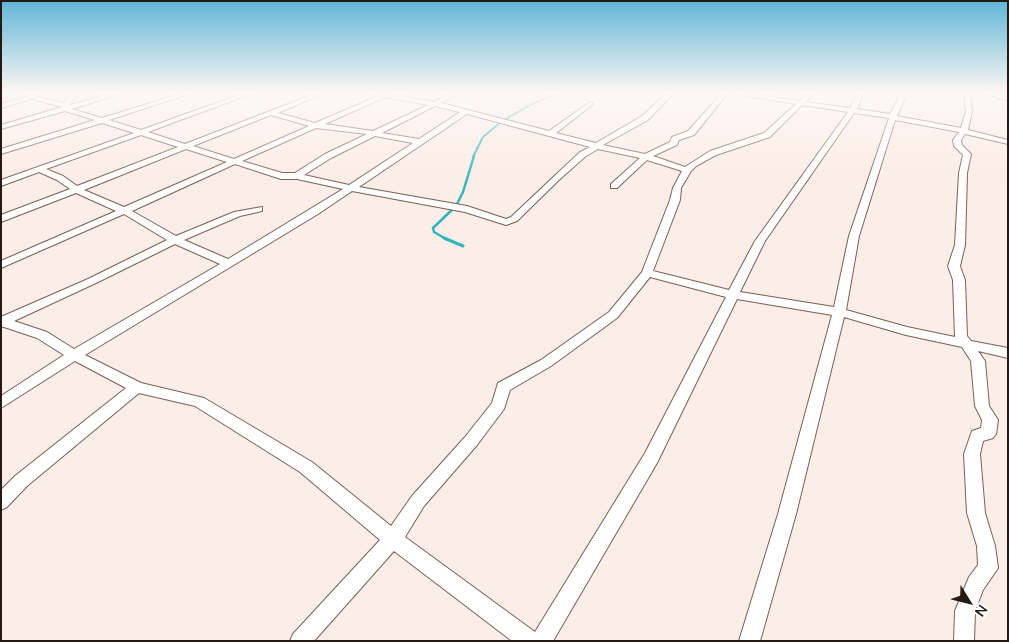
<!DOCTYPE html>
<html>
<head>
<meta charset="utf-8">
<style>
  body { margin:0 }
  #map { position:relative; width:1009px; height:642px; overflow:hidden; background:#fbede7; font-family:Mulish,sans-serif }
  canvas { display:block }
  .frame { position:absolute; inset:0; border:2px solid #251914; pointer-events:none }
  .north { position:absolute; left:944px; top:577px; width:50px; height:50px; -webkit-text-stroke:4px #fff; paint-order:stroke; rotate:126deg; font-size:14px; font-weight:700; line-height:20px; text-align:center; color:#251914 }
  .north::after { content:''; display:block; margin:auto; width:18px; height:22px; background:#251914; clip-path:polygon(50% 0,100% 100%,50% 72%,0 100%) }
</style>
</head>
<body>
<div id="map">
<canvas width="1009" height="642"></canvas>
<div class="frame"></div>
<div class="north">N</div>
</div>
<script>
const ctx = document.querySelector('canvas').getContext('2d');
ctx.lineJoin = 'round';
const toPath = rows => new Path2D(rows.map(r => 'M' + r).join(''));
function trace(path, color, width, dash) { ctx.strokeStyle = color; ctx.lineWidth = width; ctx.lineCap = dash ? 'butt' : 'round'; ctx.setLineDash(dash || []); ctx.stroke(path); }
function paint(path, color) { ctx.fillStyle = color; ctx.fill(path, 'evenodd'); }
const streamFar2 = toPath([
  [473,157,483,137,501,122,530,105,560,92]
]);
const streamFar1 = toPath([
  [446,239,434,232,433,228,456,206,463,192,474,156]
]);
const stream = toPath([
  [444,238,463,246]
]);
const minor = toPath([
  [21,92,30,92,38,97,64,103,70,94,69,92,75,92,77,94,70,105,116,92,125,92,72,109,102,118,186,92,195,92,109,120,141,130,247,92,256,92,148,132,185,144,319,92,327,92,278,113,315,123,378,96,365,92,395,92,392,94,434,102,454,92,462,92,441,103,549,131,590,102,593,104,592,105,556,133,596,143,642,116,668,92,675,92,648,120,603,145,645,154,670,142,672,137,688,131,723,92,742,92,799,101,808,92,815,92,806,102,850,108,858,92,864,92,857,109,890,114,902,92,908,92,897,116,961,128,966,111,964,92,970,92,972,111,968,130,1008,140,1008,144,965,134,961,140,962,145,971,154,967,173,965,245,960,266,965,280,967,336,971,341,1008,348,1008,358,978,351,985,361,989,406,998,420,996,434,993,438,983,441,980,454,985,513,995,546,998,568,983,590,975,611,974,641,954,641,955,611,969,577,978,565,977,546,967,513,964,454,972,431,981,428,982,420,975,406,971,361,962,347,906,335,844,317,796,514,760,641,739,641,778,514,832,315,737,299,657,463,553,641,512,641,394,551,314,641,290,641,293,634,380,540,300,472,195,406,139,393,27,486,7,507,1,510,1,490,15,476,126,388,75,361,1,408,1,396,64,355,37,338,1,326,1,317,88,279,167,240,124,214,1,268,1,261,116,211,76,193,1,222,1,215,70,189,57,180,39,172,1,186,1,180,134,133,102,123,1,154,1,149,95,120,65,111,1,129,1,125,62,107,32,99,1,108,1,104,29,96,21,92],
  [728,93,796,104,764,133,710,151,685,167,653,156,677,145,679,140,694,135,728,93],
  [386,97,428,105,373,131,325,124,386,97],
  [802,105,848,112,755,241,729,290,653,271,680,200,681,188,691,171,696,166,716,155,770,137,802,105],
  [435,106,460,112,419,139,382,133,435,106],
  [854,113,889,118,849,236,834,307,740,292,765,241,854,113],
  [467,114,590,147,580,152,511,217,506,219,467,206,359,187,467,114],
  [271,115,309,126,234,159,193,146,271,115],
  [895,120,959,132,953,140,954,146,963,155,959,173,955,245,948,266,953,280,955,337,907,327,846,310,859,236,895,120],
  [316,128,367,134,325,154,295,173,282,173,242,161,316,128],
  [141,135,178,147,77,186,63,176,46,169,141,135],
  [375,136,413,143,349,185,304,175,331,158,375,136],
  [186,149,227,162,124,207,84,190,186,149],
  [598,149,640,158,611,184,611,188,617,188,647,160,682,171,673,188,670,200,642,272,609,312,541,360,498,383,492,403,465,437,412,496,391,526,312,462,204,398,141,383,85,355,318,214,352,191,465,212,506,225,517,221,560,179,586,156,598,149],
  [235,164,281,179,297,179,343,189,228,259,184,240,240,216,262,211,262,207,234,212,176,236,132,211,235,164],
  [175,244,220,264,74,349,47,332,14,321,96,283,175,244],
  [650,277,726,297,645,453,535,632,405,537,424,506,477,445,504,409,510,390,551,366,617,318,650,277],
  [980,92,1003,94,1008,96,1008,101,980,92]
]);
trace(streamFar2, '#31b6ba', 2);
trace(streamFar1, '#31b6ba', 2.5);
trace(stream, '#31b6ba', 3);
trace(minor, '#7d5f53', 2);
paint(minor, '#fff');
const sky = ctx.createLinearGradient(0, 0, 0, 182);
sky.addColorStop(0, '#5fb5d6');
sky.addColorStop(0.51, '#fdf7f4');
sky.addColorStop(1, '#fdf7f400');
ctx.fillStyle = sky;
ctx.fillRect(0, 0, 1009, 182);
</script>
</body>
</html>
